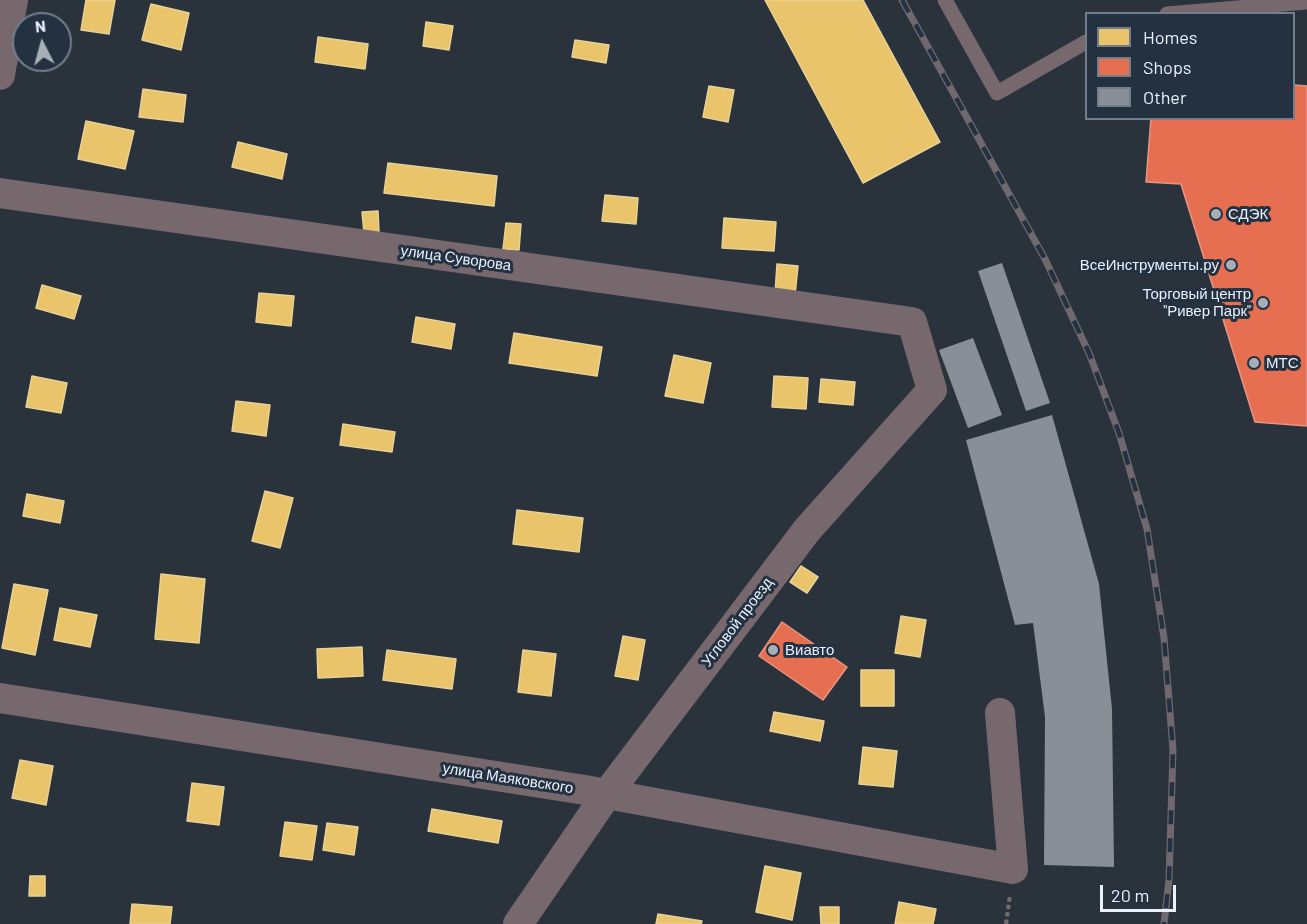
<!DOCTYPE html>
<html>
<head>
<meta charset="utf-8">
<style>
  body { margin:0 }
  #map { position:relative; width:1307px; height:924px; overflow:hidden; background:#2a323b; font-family:Barlow,sans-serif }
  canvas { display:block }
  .legend { position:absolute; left:1085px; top:12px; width:210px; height:108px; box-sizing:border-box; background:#243141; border:2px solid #727e8c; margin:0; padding:8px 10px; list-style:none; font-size:18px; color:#e8f1fc }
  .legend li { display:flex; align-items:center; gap:12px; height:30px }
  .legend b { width:30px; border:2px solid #727e8c }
  .north { position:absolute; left:12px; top:12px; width:60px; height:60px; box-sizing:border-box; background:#243141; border:2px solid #727e8c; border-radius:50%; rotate:354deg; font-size:16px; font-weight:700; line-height:24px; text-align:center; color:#e8f1fc }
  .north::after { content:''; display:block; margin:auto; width:21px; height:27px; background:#a6aeb8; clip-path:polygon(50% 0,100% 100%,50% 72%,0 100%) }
  .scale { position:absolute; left:1100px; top:885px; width:76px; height:27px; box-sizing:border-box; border:3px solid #e8f1fc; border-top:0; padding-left:8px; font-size:18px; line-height:21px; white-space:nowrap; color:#e8f1fc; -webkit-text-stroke:4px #243141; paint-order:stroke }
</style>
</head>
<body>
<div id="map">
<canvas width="1307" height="924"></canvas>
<ul class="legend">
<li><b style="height:16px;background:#e9c46a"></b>Homes</li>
<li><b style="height:16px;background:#e76f51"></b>Shops</li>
<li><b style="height:16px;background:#888f97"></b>Other</li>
</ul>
<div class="north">N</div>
<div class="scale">20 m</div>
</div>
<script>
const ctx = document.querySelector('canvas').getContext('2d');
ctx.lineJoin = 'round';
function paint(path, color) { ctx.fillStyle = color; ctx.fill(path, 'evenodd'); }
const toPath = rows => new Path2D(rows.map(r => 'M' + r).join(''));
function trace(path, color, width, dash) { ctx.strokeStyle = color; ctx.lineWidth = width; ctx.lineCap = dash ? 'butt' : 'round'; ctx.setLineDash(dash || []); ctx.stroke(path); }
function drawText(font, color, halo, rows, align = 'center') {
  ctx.font = font + ' Barlow,sans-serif'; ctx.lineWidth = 6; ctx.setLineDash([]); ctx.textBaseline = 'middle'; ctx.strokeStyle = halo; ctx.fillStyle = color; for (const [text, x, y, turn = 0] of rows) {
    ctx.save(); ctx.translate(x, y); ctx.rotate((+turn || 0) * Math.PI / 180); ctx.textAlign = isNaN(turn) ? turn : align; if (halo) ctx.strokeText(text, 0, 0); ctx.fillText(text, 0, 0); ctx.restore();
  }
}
const homes = toPath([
  [86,0,115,0,109,34,81,30,86,0],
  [765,0,863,0,940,142,863,183,765,0],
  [151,4,189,13,181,50,142,40,151,4],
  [426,22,453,26,449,50,423,46,426,22],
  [318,37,368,44,365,69,315,62,318,37],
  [575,40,609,45,606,63,572,57,575,40],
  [709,86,734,90,728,122,703,117,709,86],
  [143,89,186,95,183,122,139,117,143,89],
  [86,121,134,131,125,169,78,159,86,121],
  [238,142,287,154,282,179,232,167,238,142],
  [388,163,497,176,494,206,384,193,388,163],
  [605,195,638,198,636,224,602,221,605,195],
  [378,211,379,232,364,233,362,212,378,211],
  [724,218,776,222,774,251,722,248,724,218],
  [506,223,521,224,519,250,503,249,506,223],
  [777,264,798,266,795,295,775,293,777,264],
  [42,285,81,296,74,319,36,308,42,285],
  [259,293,294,296,291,326,256,322,259,293],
  [416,317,455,324,451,349,412,342,416,317],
  [514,333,602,347,597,376,509,363,514,333],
  [674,355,711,363,703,403,665,396,674,355],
  [32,376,67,383,61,413,26,407,32,376],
  [774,376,808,378,806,409,772,407,774,376],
  [821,379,855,382,853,405,819,402,821,379],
  [236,401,270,405,266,436,232,431,236,401],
  [343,424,395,432,392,452,340,445,343,424],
  [265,491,293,498,280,548,252,541,265,491],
  [27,494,64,501,60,523,23,516,27,494],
  [517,510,583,518,579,552,513,544,517,510],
  [801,566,818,577,807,593,790,582,801,566],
  [161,574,205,579,199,643,155,639,161,574],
  [14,584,48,590,35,655,2,648,14,584],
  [60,608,97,615,90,647,54,640,60,608],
  [901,616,926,620,920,657,895,653,901,616],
  [623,636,645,640,638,680,615,676,623,636],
  [362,647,363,676,318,678,317,649,362,647],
  [387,650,456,659,452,689,383,680,387,650],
  [523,650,556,654,551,696,518,692,523,650],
  [861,670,894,670,894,706,861,706,861,670],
  [774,712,824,721,820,741,770,731,774,712],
  [863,747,897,751,893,787,859,784,863,747],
  [20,760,53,766,46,805,12,798,20,760],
  [192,783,224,787,219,825,187,821,192,783],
  [432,809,502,821,498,843,428,831,432,809],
  [285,822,317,826,312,860,280,856,285,822],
  [327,823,358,827,354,855,323,850,327,823],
  [765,866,801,873,792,920,756,912,765,866],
  [30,876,45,876,45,896,29,896,30,876],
  [899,902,936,909,933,924,895,924,899,902],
  [132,904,172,907,170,924,130,924,132,904],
  [820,907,839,907,839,924,821,924,820,907],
  [658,914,702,921,701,924,656,924,658,914]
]);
const shops = toPath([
  [1294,85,1307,86,1307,426,1255,422,1181,184,1146,182,1151,118,1294,118,1294,85],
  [782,622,847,667,823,700,759,656,782,622]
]);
const building = toPath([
  [1002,263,1050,403,1026,411,978,271],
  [973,338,1002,415,968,428,939,350],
  [1052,415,1099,584,1112,709,1114,867,1044,865,1045,717,1033,623,1015,625,966,440]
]);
const path = toPath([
  [1006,924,1010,895]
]);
const service = toPath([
  [945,0,997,93,1086,42],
  [1167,14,1307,2]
]);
const minor = toPath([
  [0,75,13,0],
  [0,193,912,322,932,390,807,530,607,794,518,924],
  [0,698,585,790,1013,869,1000,713]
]);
const rail = toPath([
  [902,0,1045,259,1089,353,1119,433,1147,529,1164,638,1173,750,1169,880,1164,924]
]);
const markers = [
  [1216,214,6,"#a6aeb8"],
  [1231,265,6,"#a6aeb8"],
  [1263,303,6,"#a6aeb8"],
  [1254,363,6,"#a6aeb8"],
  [773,650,6,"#a6aeb8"]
];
const poiNames = [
  ["СДЭК",1228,214],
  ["ВсеИнструменты.ру",1219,265,"right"],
  ["Торговый центр",1251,294,"right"],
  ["\"Ривер Парк\"",1251,311,"right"],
  ["МТС",1266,363],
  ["Виавто",785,650]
];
const streetNames = [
  ["улица Суворова",456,258,8],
  ["Угловой проезд",737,622,-53],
  ["улица Маяковского",508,778,9]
];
paint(homes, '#e9c46a');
trace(homes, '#e9d296', 1.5);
paint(shops, '#e76f51');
trace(shops, '#e79684', 1.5);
paint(building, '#888f97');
trace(path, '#746c71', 4, [4.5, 3]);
trace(service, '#77686d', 15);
trace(minor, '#77686d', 30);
trace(rail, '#6f696f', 7);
trace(rail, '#243141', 4.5, [14]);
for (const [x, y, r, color] of markers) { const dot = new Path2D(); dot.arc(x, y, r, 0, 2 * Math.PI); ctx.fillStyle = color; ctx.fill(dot); trace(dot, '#243141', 2); }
drawText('15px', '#e8f1fc', '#243141', poiNames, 'left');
drawText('15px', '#e8f1fc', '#243141', streetNames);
</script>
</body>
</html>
